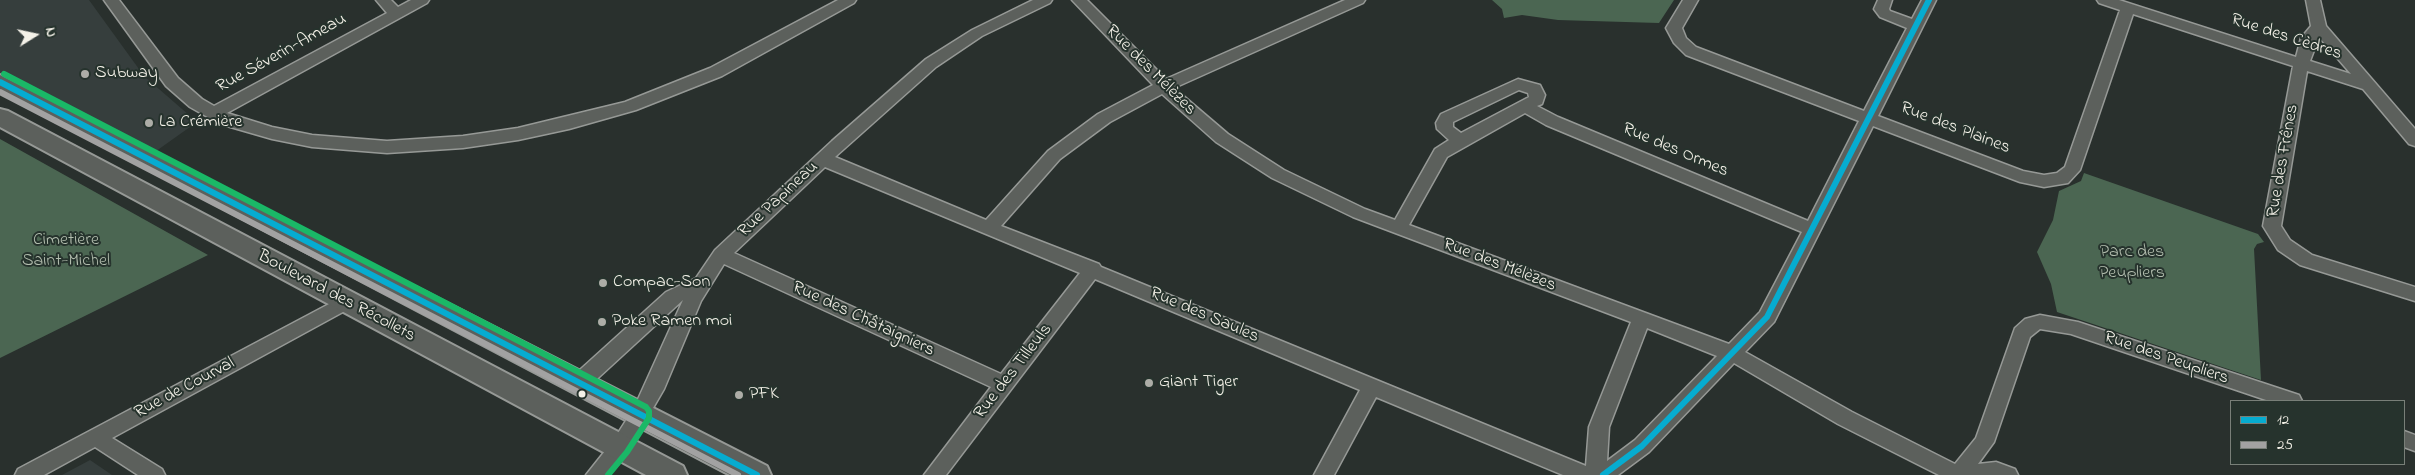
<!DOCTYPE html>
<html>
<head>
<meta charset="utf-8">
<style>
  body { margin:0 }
  #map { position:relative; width:2415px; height:475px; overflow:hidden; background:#29302d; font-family:"Indie Flower",sans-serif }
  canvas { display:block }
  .legend { position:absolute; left:2230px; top:400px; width:175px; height:65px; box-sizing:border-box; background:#26332d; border:1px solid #787f78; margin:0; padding:6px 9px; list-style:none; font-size:15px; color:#f4f1e8 }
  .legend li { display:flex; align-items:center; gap:10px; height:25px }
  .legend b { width:25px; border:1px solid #787f78 }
  .north { position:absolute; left:10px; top:10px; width:50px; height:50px; -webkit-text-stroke:4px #26332d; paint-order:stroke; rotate:80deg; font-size:14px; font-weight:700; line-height:20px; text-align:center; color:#f4f1e8 }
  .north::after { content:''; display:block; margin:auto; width:18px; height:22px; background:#f4f1e8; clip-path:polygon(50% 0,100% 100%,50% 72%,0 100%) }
</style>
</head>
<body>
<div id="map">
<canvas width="2415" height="475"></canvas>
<ul class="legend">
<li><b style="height:6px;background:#06acd0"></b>12</li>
<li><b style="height:6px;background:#a2a2a2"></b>25</li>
</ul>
<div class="north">N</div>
</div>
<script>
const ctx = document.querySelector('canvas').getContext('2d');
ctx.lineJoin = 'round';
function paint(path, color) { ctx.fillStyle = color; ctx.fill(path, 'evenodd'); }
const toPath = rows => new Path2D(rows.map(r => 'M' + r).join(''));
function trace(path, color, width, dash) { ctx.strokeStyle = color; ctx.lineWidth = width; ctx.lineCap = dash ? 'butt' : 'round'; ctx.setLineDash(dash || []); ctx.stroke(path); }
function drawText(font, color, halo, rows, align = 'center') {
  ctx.font = font + ' "Indie Flower",sans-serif'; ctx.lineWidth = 4; ctx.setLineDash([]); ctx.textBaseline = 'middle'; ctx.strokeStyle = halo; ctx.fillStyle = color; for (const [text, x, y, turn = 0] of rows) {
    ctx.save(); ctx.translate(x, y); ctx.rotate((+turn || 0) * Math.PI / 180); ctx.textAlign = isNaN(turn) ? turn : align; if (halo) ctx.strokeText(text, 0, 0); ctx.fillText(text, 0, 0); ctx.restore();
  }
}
const built = toPath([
  [0,0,89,0,144,76,197,122,152,154,0,73],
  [90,460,112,475,62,475]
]);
const green = toPath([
  [1492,0,1674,0,1659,23,1558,20,1522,15,1504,18,1502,9],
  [0,139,208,255,0,358],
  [2084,173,2258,234,2264,242,2257,244,2254,249,2261,380,2057,312,2051,284,2037,252,2053,220,2059,191,2081,181]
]);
const street = toPath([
  [104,0,119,0,178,78,202,99,214,106,387,13,376,0,391,0,398,7,411,0,429,0,427,3,227,113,272,127,312,135,387,141,463,136,518,128,625,102,710,68,838,0,856,0,854,3,722,76,636,110,569,129,518,140,463,148,387,153,312,147,272,139,220,124,190,107,166,86,104,0],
  [1033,0,1052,0,1050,3,982,36,936,67,835,157,986,220,1048,151,1098,114,1153,85,1072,0,1087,0,1166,79,1345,0,1365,0,1363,3,1174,88,1228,134,1284,170,1365,209,1395,220,1435,149,1449,140,1437,129,1436,123,1441,114,1518,79,1540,85,1545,95,1542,104,1537,106,1558,117,1808,221,1859,121,1686,55,1674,43,1666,28,1683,0,1698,0,1682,28,1686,38,1696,47,1864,111,1907,28,1880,17,1874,9,1878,0,1892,0,1889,9,1890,11,1912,19,1922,0,1936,0,1878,116,2023,171,2044,175,2057,173,2065,167,2120,10,2099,3,2097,0,2119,0,2296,57,2301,38,2311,26,2306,0,2320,0,2326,26,2415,129,2415,146,2409,144,2363,89,2307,71,2281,226,2290,240,2312,255,2415,287,2415,301,2300,265,2278,250,2263,226,2293,66,2133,14,2080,170,2068,183,2044,187,2020,182,1873,126,1774,322,1745,352,1852,412,1955,464,1976,438,2015,328,2025,319,2040,315,2078,322,2299,395,2302,401,2269,401,2071,334,2040,329,2030,337,1994,442,1978,464,1996,462,2015,469,2018,475,1939,475,1838,424,1734,363,1649,452,1618,475,1563,475,1376,397,1334,475,1314,475,1360,390,1095,279,946,475,924,475,991,387,724,264,701,301,664,389,627,453,608,475,586,475,613,441,634,408,683,300,586,389,579,391,572,389,569,383,572,377,666,292,696,278,715,250,832,141,926,59,972,30,1033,0],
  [2319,37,2351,74,2310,61,2319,37],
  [1519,90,1528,93,1529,97,1461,133,1453,127,1453,122,1519,90],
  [1162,94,1216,142,1272,178,1353,217,1631,322,1589,427,1586,466,1101,267,1099,264,1001,226,1060,159,1110,122,1162,94],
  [1525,113,1546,125,1802,232,1760,312,1729,344,1409,225,1447,157,1525,113],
  [825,167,1080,273,1001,374,734,253,825,167],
  [1647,328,1717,356,1635,440,1607,461,1609,427,1647,328],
  [346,295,352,297,355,302,352,307,112,438,162,469,165,475,138,475,95,447,44,475,15,475,18,469,346,295],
  [2404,431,2415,435,2415,451,2404,447,2404,431]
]);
const secondary = toPath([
  [0,75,767,466,771,475,730,475,0,91,0,75],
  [0,109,8,111,683,466,687,475,646,475,0,127,0,109]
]);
const bus1 = toPath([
  [0,82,757,475],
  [1603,475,1642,446,1767,317,1929,0]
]);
const bus2 = toPath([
  [0,92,738,475]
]);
const bus3 = toPath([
  [4,74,646,407,649,411,649,418,627,452,608,475]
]);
const markers = [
  [85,74,5,"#adada7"],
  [149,123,5,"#adada7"],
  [603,283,5,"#adada7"],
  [602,322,5,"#adada7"],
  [1149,383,5,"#adada7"],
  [582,394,4.5,"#f4f1e8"],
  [739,395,5,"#adada7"]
];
const streetNames = [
  ["Rue des Cèdres",2286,38,18],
  ["Rue Séverin-Ameau",282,54,-29],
  ["Rue des Mélèzes",1150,71,45],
  ["Rue des Plaines",1955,129,21],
  ["Rue des Ormes",1675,151,23],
  ["Rue des Frênes",2284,161,-80],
  ["Rue Papineau",779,200,-43],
  ["Rue des Mélèzes",1499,266,21],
  ["Boulevard des Récollets",336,297,28],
  ["Rue des Saules",1204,316,23],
  ["Rue des Châtaigniers",863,320,25],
  ["Rue des Peupliers",2166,359,19],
  ["Rue des Tilleuls",1014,372,-52],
  ["Rue de Courval",185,389,-28]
];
const poiNames = [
  ["Subway",95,74],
  ["La Crémière",159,123],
  ["Compac-Son",613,283],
  ["Poke Ramen moi",612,322],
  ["Giant Tiger",1159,383],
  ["PFK",749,395]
];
const parkNames = [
  ["Cimetière",66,241],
  ["Saint-Michel",66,262],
  ["Parc des",2132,253],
  ["Peupliers",2132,274]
];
paint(built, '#363e3d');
paint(green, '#4b6652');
trace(street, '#969996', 3);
trace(secondary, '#969996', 4);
paint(street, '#5c605c');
paint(secondary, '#5c605c');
trace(bus1, '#06acd0', 6);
trace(bus2, '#a2a2a2', 6);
trace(bus3, '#1ab867', 6);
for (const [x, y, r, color] of markers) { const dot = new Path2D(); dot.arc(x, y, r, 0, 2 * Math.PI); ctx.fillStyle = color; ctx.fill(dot); trace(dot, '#26332d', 2); }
drawText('18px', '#f4f1e8', '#26332d', streetNames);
drawText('18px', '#f4f1e8', '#26332d', poiNames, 'left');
drawText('18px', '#b2bdae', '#26332d', parkNames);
</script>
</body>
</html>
